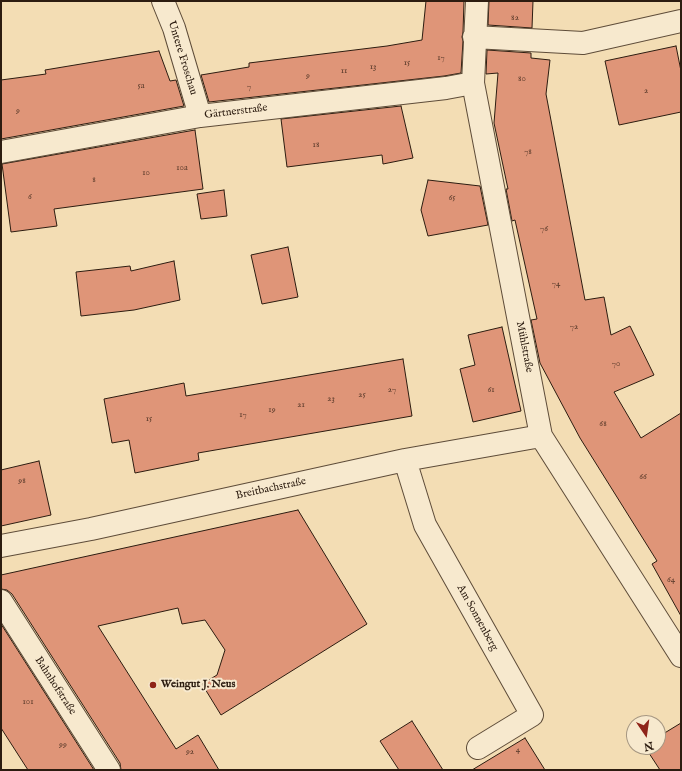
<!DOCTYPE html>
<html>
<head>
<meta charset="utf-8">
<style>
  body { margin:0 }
  #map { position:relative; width:682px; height:771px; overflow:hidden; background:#f3ddb4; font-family:"IM FELL English",serif }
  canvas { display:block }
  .frame { position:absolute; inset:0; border:2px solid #2c1c10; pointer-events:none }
  .north { position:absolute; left:626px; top:715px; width:40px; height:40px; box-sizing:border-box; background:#f7e9ce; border:1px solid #a69782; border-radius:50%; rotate:167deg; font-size:11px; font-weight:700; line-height:16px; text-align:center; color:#2c1c10 }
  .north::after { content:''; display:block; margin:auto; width:14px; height:18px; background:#8f2418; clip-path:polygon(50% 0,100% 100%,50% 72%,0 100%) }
</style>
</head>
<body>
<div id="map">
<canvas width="682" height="771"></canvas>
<div class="frame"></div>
<div class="north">N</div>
</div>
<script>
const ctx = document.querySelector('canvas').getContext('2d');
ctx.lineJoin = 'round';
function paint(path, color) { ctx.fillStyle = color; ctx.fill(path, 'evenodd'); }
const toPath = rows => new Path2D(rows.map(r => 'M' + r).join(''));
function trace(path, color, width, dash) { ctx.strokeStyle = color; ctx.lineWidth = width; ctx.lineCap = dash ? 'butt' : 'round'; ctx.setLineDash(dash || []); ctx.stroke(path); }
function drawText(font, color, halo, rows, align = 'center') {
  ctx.font = font + ' "IM FELL English",serif'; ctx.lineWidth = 4; ctx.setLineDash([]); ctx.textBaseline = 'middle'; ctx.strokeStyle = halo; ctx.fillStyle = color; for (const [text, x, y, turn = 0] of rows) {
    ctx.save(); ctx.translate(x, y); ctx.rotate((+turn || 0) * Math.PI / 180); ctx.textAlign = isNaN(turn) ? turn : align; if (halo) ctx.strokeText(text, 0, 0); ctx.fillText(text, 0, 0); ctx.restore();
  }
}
const building = toPath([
  [426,1,464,1,463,32,462,37,463,41,461,73,444,76,209,102,201,75,249,67,249,63,387,46,422,40,426,1],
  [489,1,533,1,532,28,488,25,489,1],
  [676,46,681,71,681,112,619,125,605,61,676,46],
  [487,50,531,53,531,58,550,60,546,94,585,300,604,297,611,335,630,326,654,375,614,392,641,438,681,413,681,616,652,564,657,561,580,438,540,363,531,320,537,319,515,220,512,221,506,189,508,189,494,123,498,73,486,74,487,50],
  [159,51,170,81,176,80,184,106,1,139,1,80,46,74,45,70,159,51],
  [401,106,413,158,383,164,382,155,287,167,281,119,401,106],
  [195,130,203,189,54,209,57,226,11,232,2,164,195,130],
  [428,180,480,186,488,225,428,236,421,210,428,180],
  [224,190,227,216,201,219,197,194,224,190],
  [288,247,298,297,262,304,251,255,288,247],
  [174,261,180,300,134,310,81,316,76,272,130,266,131,271,174,261],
  [502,327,521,411,473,422,460,369,475,365,468,335,502,327],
  [403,359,412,416,198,453,199,460,135,473,129,440,112,443,104,399,184,383,186,396,403,359],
  [39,461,51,515,1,526,1,470,39,461],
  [298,510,367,624,221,715,202,684,217,675,225,650,205,620,182,624,178,608,98,626,176,749,198,735,219,770,121,770,120,763,12,594,7,590,1,589,1,575,298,510],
  [1,624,94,770,28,770,1,728,1,624],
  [412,721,443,770,399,770,380,741,412,721],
  [681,723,681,770,660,770,645,747,658,747,658,737,681,723],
  [525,738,545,770,472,770,525,738]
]);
const minor = toPath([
  [163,1,174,28,200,116],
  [477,1,473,83,541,436,681,656],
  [474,37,583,43,681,21],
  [1,152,200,116,446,88,473,83],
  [405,460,425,525,532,715,478,748],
  [1,546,91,529,405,460,541,436]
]);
const tertiary = toPath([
  [1,601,109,770]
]);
const markers = [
  [153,685,4,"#8f2418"]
];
const numberNames = [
  ["82",515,18],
  ["17",441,58],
  ["15",407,63],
  ["13",373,67],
  ["11",344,71],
  ["9",308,76],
  ["80",522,79],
  ["5a",141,86],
  ["7",249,87],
  ["2",646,91],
  ["9",18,111],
  ["18",316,145],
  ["78",528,152],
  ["10a",182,168],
  ["10",146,173],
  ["8",94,180],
  ["6",30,197],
  ["65",452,198],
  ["76",544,229],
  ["74",556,284],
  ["72",574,327],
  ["70",616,364],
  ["27",392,390],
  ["61",491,390],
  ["25",362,395],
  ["23",331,399],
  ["21",301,405],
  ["19",272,410],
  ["17",243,415],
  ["15",149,419],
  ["68",603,424],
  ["66",643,477],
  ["98",22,481],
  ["64",671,580],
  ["101",28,702],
  ["99",63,745],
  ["4",518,750],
  ["92",190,752]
];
const streetNames = [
  ["Untere Froschau",182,58,73],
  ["Gärtnerstraße",236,112,-7],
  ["Mühlstraße",524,347,79],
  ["Breitbachstraße",271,489,-12],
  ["Am Sonnenberg",477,618,61],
  ["Bahnhofstraße",55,686,57]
];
const poiNames = [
  ["Weingut J. Neus",161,685]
];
paint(building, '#df9578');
trace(building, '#2c1c10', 1);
trace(minor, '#5e4c39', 24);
trace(tertiary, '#5e4c39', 24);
trace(minor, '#f7e9ce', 22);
trace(tertiary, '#f7e9ce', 22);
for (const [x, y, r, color] of markers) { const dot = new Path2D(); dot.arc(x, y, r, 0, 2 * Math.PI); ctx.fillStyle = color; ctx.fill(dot); trace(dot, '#f7e9ce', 1.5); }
drawText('9px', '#593a2a', null, numberNames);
drawText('11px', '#2c1c10', '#f7e9ce', streetNames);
drawText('bold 11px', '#2c1c10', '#f7e9ce', poiNames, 'left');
</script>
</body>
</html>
